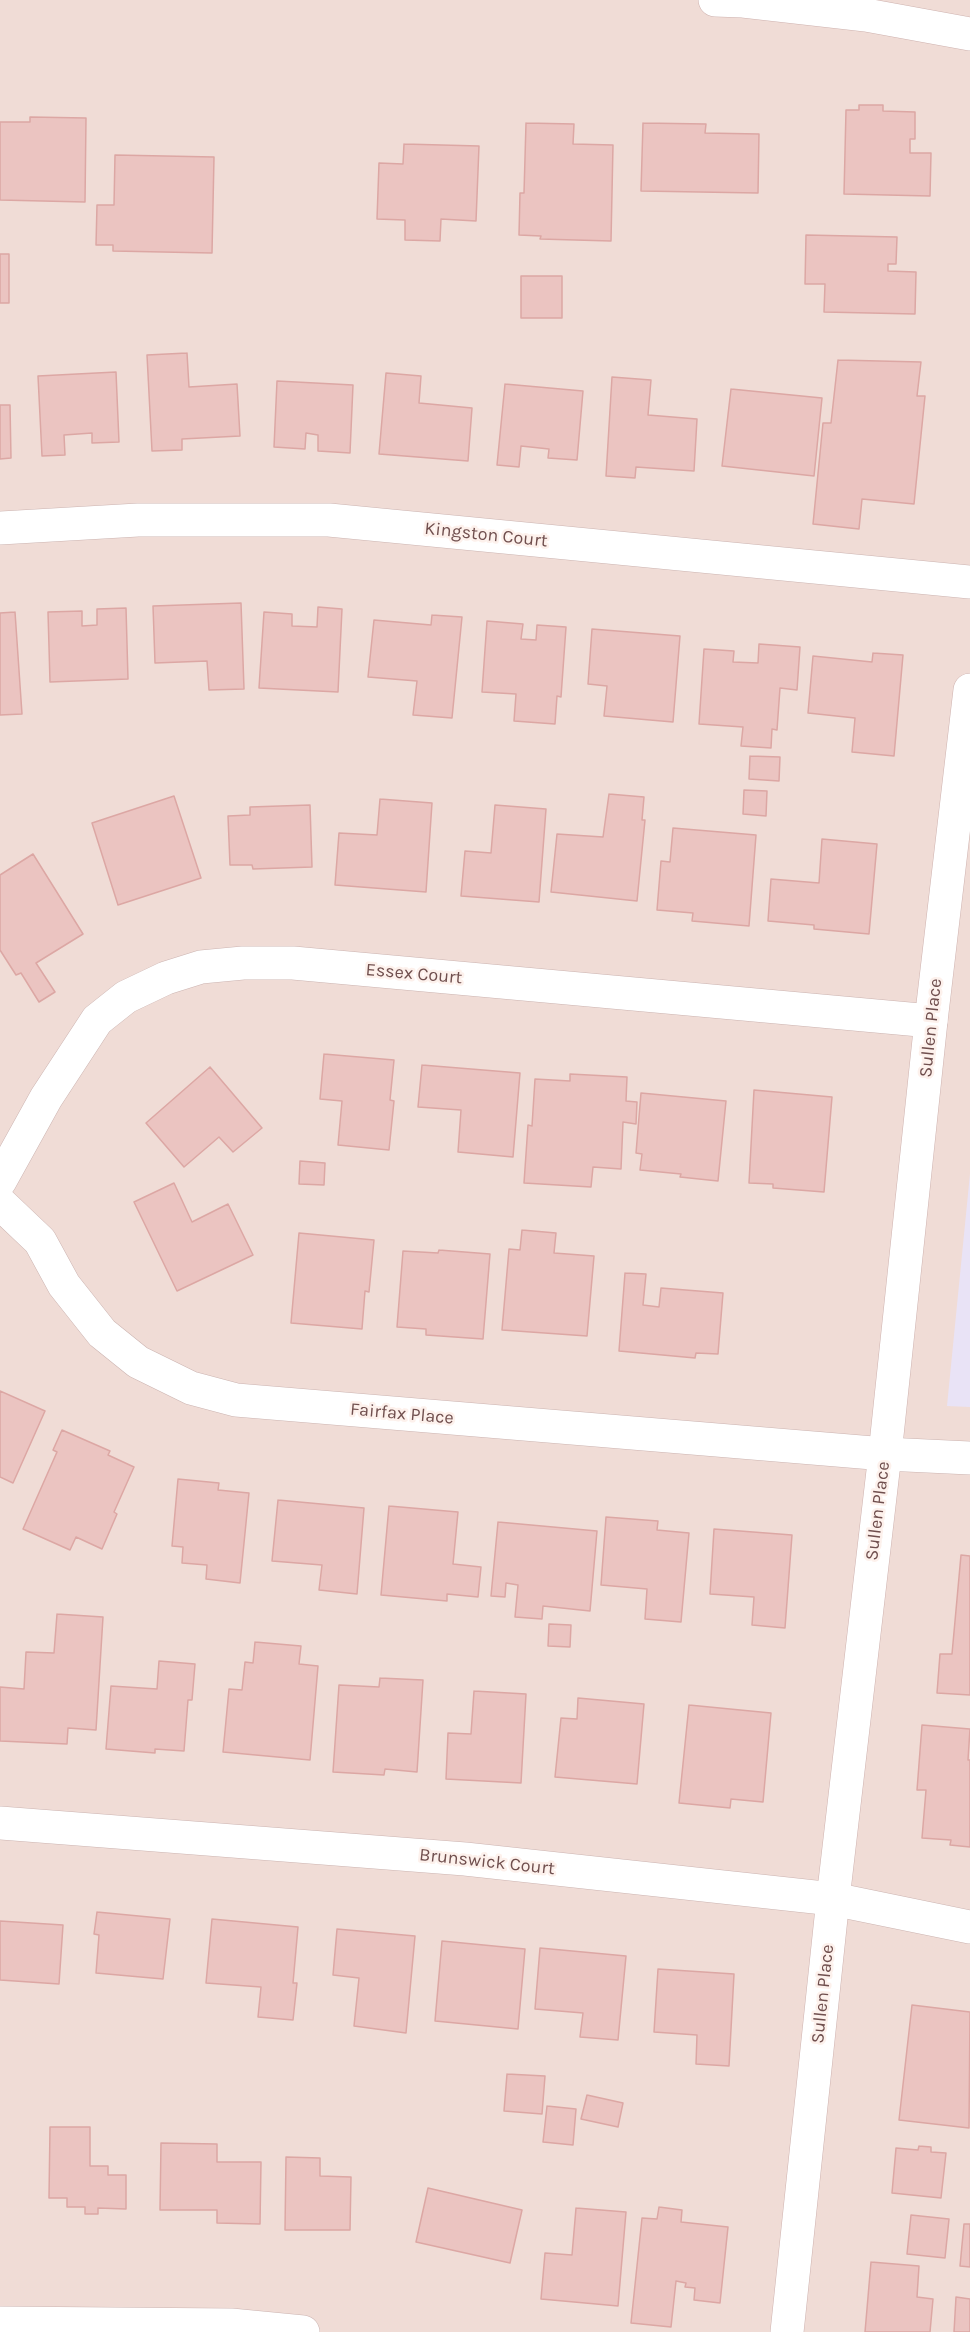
<!DOCTYPE html>
<html>
<head>
<meta charset="utf-8">
<style>
  body { margin:0 }
  canvas { display:block; background:#f9ece6 }
</style>
</head>
<body>
<canvas width="970" height="2332"></canvas>
<script>
const ctx = document.querySelector('canvas').getContext('2d');
ctx.lineJoin = 'round';
function paint(path, color) { ctx.fillStyle = color; ctx.fill(path, 'evenodd'); }
const toPath = rows => new Path2D(rows.map(r => 'M' + r).join(''));
function trace(path, color, width, dash) { ctx.strokeStyle = color; ctx.lineWidth = width; ctx.lineCap = dash ? 'butt' : 'round'; ctx.setLineDash(dash || []); ctx.stroke(path); }
function drawText(font, color, halo, rows, align = 'center') {
  ctx.font = font + ' Karla,sans-serif'; ctx.lineWidth = 5; ctx.setLineDash([]); ctx.textBaseline = 'middle'; ctx.strokeStyle = halo; ctx.fillStyle = color; for (const [text, x, y, turn = 0] of rows) {
    ctx.save(); ctx.translate(x, y); ctx.rotate((+turn || 0) * Math.PI / 180); ctx.textAlign = isNaN(turn) ? turn : align; if (halo) ctx.strokeText(text, 0, 0); ctx.fillText(text, 0, 0); ctx.restore();
  }
}
const residential = toPath([
  [0,0,970,0,970,2332,0,2332]
]);
const education = toPath([
  [970,1174,970,1407,947,1406]
]);
const building = toPath([
  [859,105,883,105,883,111,915,112,915,139,910,139,910,153,931,153,930,196,844,194,846,110,859,110,859,105],
  [30,117,86,118,85,202,0,200,0,122,30,122,30,117],
  [526,123,574,124,573,144,613,145,611,241,540,239,541,236,519,235,520,193,524,193,526,123],
  [643,123,706,124,705,133,759,134,758,193,641,191,643,123],
  [404,144,479,146,476,221,441,219,440,241,405,240,405,220,377,219,379,163,403,164,404,144],
  [115,155,214,157,212,253,113,251,113,245,96,245,97,205,114,205,115,155],
  [806,235,897,237,896,264,888,264,888,271,916,272,915,314,824,312,825,284,805,284,806,235],
  [0,254,9,254,9,303,0,303,0,254],
  [521,276,562,276,562,318,521,318,521,276],
  [187,353,189,387,237,384,240,436,182,439,182,450,152,451,147,355,187,353],
  [838,360,921,362,917,396,925,396,914,504,862,499,859,529,813,524,823,423,831,423,838,360],
  [116,372,119,442,92,443,92,433,64,435,65,455,42,456,38,376,116,372],
  [386,373,421,376,419,403,472,408,468,461,379,454,386,373],
  [612,377,651,380,648,415,697,419,694,471,636,467,635,478,606,476,612,377],
  [277,381,353,385,350,453,318,451,318,435,306,433,305,449,274,447,277,381],
  [505,384,583,391,577,460,548,458,549,449,521,446,519,467,497,465,505,384],
  [731,389,822,398,814,476,722,466,731,389],
  [0,405,10,405,11,458,0,459,0,405],
  [241,603,244,689,209,690,207,661,155,663,153,606,241,603],
  [318,607,342,609,338,692,259,688,264,612,292,614,292,626,317,627,318,607],
  [126,608,128,679,50,682,48,612,82,611,82,626,97,625,97,609,126,608],
  [15,612,22,714,0,715,0,613,15,612],
  [432,615,462,617,452,718,413,715,417,681,368,677,374,620,431,625,432,615],
  [487,621,523,624,521,639,536,640,537,625,566,627,561,697,557,696,555,724,514,721,516,694,482,692,487,621],
  [592,629,680,636,673,722,604,716,607,686,588,684,592,629],
  [759,644,800,647,797,690,780,688,777,730,772,729,771,748,741,746,743,727,699,724,704,649,734,651,733,662,758,663,759,644],
  [873,653,903,655,894,756,852,752,855,718,808,713,813,656,872,662,873,653],
  [750,756,780,757,779,781,749,779,750,756],
  [744,790,767,791,766,816,743,814,744,790],
  [609,794,644,797,642,820,645,820,637,901,551,892,557,834,603,837,609,794],
  [174,796,201,878,118,905,92,823,174,796],
  [380,799,432,803,426,892,335,885,339,833,377,835,380,799],
  [310,805,312,867,253,869,252,865,230,865,228,816,250,815,250,807,310,805],
  [495,805,546,809,539,902,461,896,465,851,491,853,495,805],
  [673,828,756,835,749,926,692,921,693,913,657,910,661,861,670,862,673,828],
  [822,839,877,844,869,934,814,929,814,925,768,921,771,879,819,883,822,839],
  [33,854,83,934,36,963,55,992,39,1002,21,973,16,975,0,950,0,875,33,854],
  [324,1054,394,1060,390,1100,394,1101,389,1150,338,1145,342,1101,320,1099,324,1054],
  [422,1065,520,1073,513,1157,458,1152,461,1110,418,1107,422,1065],
  [210,1067,262,1128,233,1152,219,1137,184,1167,146,1123,210,1067],
  [570,1074,627,1077,626,1101,637,1102,636,1124,623,1122,621,1169,593,1167,591,1187,524,1183,528,1125,532,1126,535,1079,570,1081,570,1074],
  [754,1090,832,1097,824,1192,773,1188,773,1184,749,1183,754,1090],
  [641,1093,726,1101,718,1181,680,1177,681,1174,640,1170,642,1154,636,1153,641,1093],
  [300,1161,325,1163,324,1185,299,1184,300,1161],
  [174,1183,192,1222,228,1204,253,1255,177,1291,134,1202,174,1183],
  [522,1230,556,1233,554,1253,594,1256,587,1336,502,1330,509,1249,520,1250,522,1230],
  [299,1233,374,1240,369,1292,365,1291,362,1329,291,1323,299,1233],
  [439,1250,490,1254,483,1339,426,1335,426,1329,397,1327,403,1251,438,1253,439,1250],
  [625,1273,646,1274,643,1305,659,1307,661,1288,723,1293,718,1354,696,1353,695,1358,619,1351,625,1273],
  [0,1391,45,1411,13,1483,0,1477,0,1391],
  [62,1430,110,1451,108,1455,134,1467,114,1512,117,1514,102,1549,76,1537,70,1550,23,1529,57,1452,53,1450,62,1430],
  [178,1479,219,1483,218,1490,249,1493,240,1583,206,1579,207,1565,182,1563,183,1547,172,1546,178,1479],
  [278,1500,364,1508,357,1594,319,1590,322,1565,272,1561,278,1500],
  [389,1506,458,1512,453,1564,481,1567,478,1597,447,1594,447,1601,381,1595,389,1506],
  [606,1517,658,1521,657,1530,689,1533,681,1622,645,1619,647,1589,601,1585,606,1517],
  [498,1522,597,1531,590,1611,543,1606,542,1619,515,1617,518,1585,506,1583,505,1597,491,1596,498,1522],
  [714,1529,792,1535,785,1628,752,1625,754,1597,710,1594,714,1529],
  [961,1555,970,1556,970,1695,937,1693,940,1654,952,1654,961,1555],
  [57,1614,103,1617,96,1730,68,1728,67,1744,0,1741,0,1687,24,1689,26,1652,54,1653,57,1614],
  [549,1624,571,1625,570,1647,548,1646,549,1624],
  [255,1642,301,1646,299,1664,318,1666,310,1760,223,1752,229,1689,242,1690,245,1662,253,1663,255,1642],
  [159,1661,195,1664,192,1700,188,1700,184,1751,155,1749,155,1753,106,1749,111,1686,157,1689,159,1661],
  [380,1678,423,1680,417,1772,385,1769,384,1775,333,1772,339,1685,379,1687,380,1678],
  [474,1691,526,1694,521,1783,446,1779,448,1733,471,1734,474,1691],
  [578,1698,644,1704,637,1784,555,1777,561,1718,577,1719,578,1698],
  [689,1705,771,1713,763,1802,731,1799,730,1808,679,1803,689,1705],
  [922,1725,970,1729,968,1760,970,1760,970,1847,950,1845,951,1840,922,1838,926,1790,917,1790,922,1725],
  [97,1912,170,1919,163,1979,96,1973,99,1935,94,1934,97,1912],
  [212,1919,298,1927,293,1983,297,1983,293,2020,258,2017,261,1987,206,1983,212,1919],
  [0,1921,63,1925,59,1984,0,1980,0,1921],
  [337,1929,415,1936,406,2033,354,2026,359,1978,333,1975,337,1929],
  [442,1941,525,1949,518,2029,435,2021,442,1941],
  [540,1948,626,1956,618,2040,580,2037,583,2013,535,2009,540,1948],
  [658,1969,734,1974,729,2066,696,2064,697,2035,654,2032,658,1969],
  [912,2005,970,2012,969,2128,899,2120,912,2005],
  [507,2074,545,2076,542,2114,504,2111,507,2074],
  [587,2095,623,2103,618,2127,581,2119,587,2095],
  [547,2106,576,2109,573,2145,543,2142,547,2106],
  [50,2127,90,2127,90,2166,108,2166,108,2175,126,2175,126,2209,98,2208,98,2214,85,2214,85,2207,67,2207,67,2198,49,2198,50,2127],
  [161,2143,217,2144,217,2162,261,2162,260,2224,217,2223,217,2210,160,2210,161,2143],
  [919,2146,931,2147,931,2152,946,2153,941,2198,892,2193,896,2148,918,2150,919,2146],
  [286,2157,320,2158,320,2176,351,2177,350,2230,285,2230,286,2157],
  [428,2188,522,2210,510,2263,416,2242,428,2188],
  [659,2207,682,2210,681,2222,728,2227,720,2303,694,2300,695,2288,685,2287,686,2283,676,2281,671,2327,631,2323,642,2218,657,2219,659,2207],
  [576,2208,626,2212,618,2306,541,2299,545,2253,572,2255,576,2208],
  [911,2215,949,2219,945,2258,907,2254,911,2215],
  [964,2224,970,2224,970,2267,960,2266,964,2224],
  [871,2262,919,2266,917,2297,933,2299,930,2332,865,2332,871,2262],
  [956,2297,970,2299,970,2332,954,2332,956,2297]
]);
const street = toPath([
  [0,528,138,520,329,520,970,582],
  [0,1181,46,1098,97,1020,126,997,166,978,201,967,243,963,293,963,931,1021],
  [0,1203,40,1241,64,1285,102,1333,138,1362,191,1388,236,1400,885,1454,970,1458],
  [0,1823,465,1859,833,1899,970,1927],
  [0,2323,231,2325,303,2332]
]);
const secondary = toPath([
  [715,0,743,1,866,15,970,34],
  [787,2332,833,1899,885,1454,931,1021,970,690]
]);
const streetNames = [
  ["Kingston Court",486,535,6],
  ["Essex Court",414,974,5],
  ["Sullen Place",931,1028,-84],
  ["Fairfax Place",402,1414,5],
  ["Sullen Place",878,1511,-83],
  ["Brunswick Court",487,1862,6],
  ["Sullen Place",823,1994,-84]
];
paint(residential, '#f0dcd6');
paint(education, '#e9e3f6');
paint(building, '#ebc4c1');
trace(building, '#dca7a4', 1.5);
trace(street, '#ccb4b1', 34);
trace(secondary, '#ceb2af', 34);
trace(street, '#fff', 33);
trace(secondary, '#fff', 33);
drawText('18px', '#704f4e', '#fdf1ec', streetNames);
</script>
</body>
</html>
